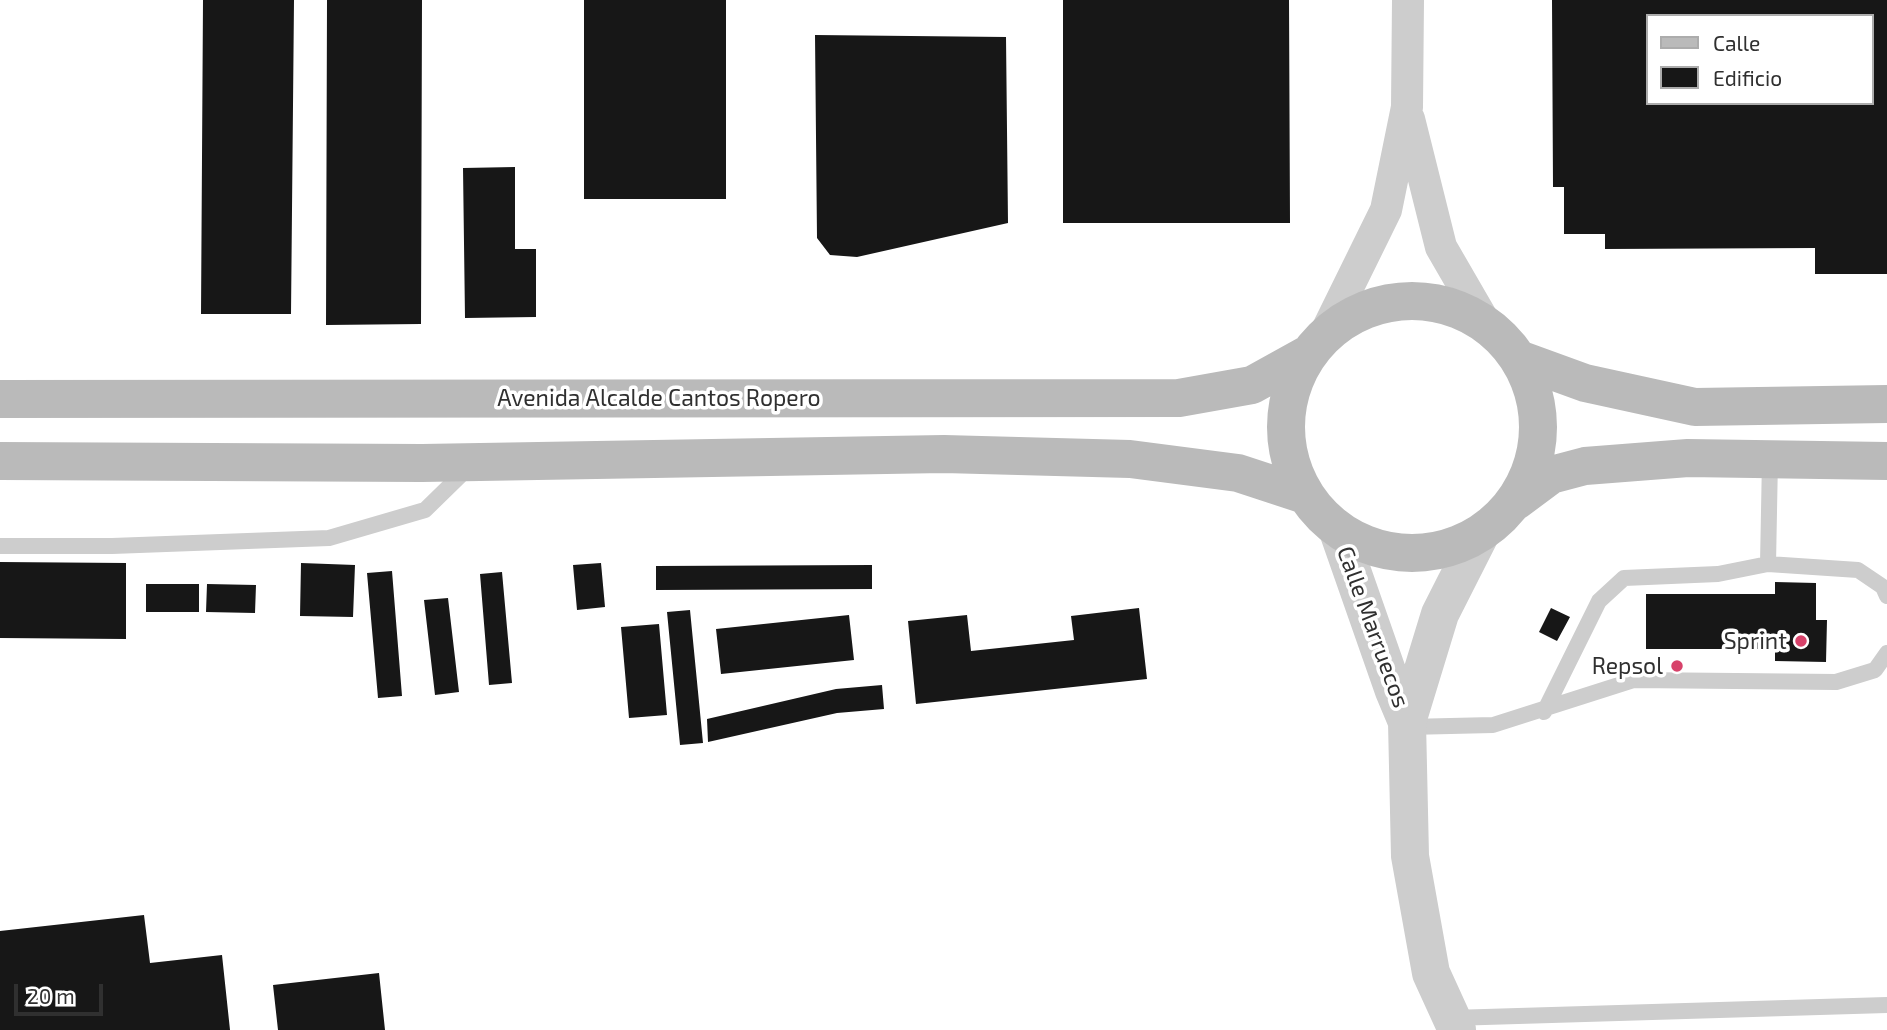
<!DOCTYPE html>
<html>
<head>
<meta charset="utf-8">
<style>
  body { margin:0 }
  #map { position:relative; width:1887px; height:1030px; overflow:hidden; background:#fff; font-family:"Exo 2",sans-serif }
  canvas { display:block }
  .legend { position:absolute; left:1646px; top:14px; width:228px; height:91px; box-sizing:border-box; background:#fff; border:2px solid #acacac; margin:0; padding:9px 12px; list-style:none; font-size:21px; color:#303030 }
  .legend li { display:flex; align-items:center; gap:14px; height:35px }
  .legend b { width:35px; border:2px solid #acacac }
  .scale { position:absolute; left:14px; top:984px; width:89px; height:32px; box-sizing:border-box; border:4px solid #303030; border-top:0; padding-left:9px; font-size:21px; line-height:24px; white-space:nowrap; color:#303030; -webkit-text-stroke:5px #fff; paint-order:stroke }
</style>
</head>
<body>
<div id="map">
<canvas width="1887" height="1030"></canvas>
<ul class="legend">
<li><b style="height:9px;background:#bababa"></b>Calle</li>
<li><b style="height:19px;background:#171717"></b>Edificio</li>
</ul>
<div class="scale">20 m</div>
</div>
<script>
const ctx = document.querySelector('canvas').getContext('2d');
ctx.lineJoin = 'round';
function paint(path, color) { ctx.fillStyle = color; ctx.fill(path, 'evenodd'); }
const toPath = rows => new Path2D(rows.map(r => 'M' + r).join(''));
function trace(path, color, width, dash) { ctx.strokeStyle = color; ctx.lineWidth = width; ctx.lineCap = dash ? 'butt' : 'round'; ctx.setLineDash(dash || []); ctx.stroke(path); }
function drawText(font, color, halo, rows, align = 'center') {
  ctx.font = font + ' "Exo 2",sans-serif'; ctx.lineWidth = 7; ctx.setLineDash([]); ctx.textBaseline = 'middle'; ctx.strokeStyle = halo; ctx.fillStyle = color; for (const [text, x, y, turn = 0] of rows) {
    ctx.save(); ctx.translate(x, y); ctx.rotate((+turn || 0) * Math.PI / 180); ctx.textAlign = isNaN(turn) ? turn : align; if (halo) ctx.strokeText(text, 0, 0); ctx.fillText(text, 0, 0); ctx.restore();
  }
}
const building = toPath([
  [203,0,294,0,291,314,201,314],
  [327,0,422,0,421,324,326,325],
  [584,0,726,0,726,199,584,199],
  [1063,0,1289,0,1290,223,1063,223],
  [1552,0,1887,0,1887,274,1815,274,1815,248,1605,249,1605,234,1564,234,1564,187,1553,187],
  [1647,16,1871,16,1871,103,1647,103],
  [815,35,1006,37,1008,223,857,257,830,255,817,238],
  [515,167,515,249,536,249,536,317,465,318,463,168],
  [0,562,126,563,126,639,0,638],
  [301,563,355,565,353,617,300,616],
  [601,563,605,607,577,610,573,565],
  [872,565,872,589,656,590,656,566],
  [392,571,402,696,378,698,367,573],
  [502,572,512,683,489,685,480,574],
  [1775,582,1816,583,1816,620,1827,620,1826,662,1775,661,1775,649,1646,649,1646,594,1775,594],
  [146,584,199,584,199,612,146,612],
  [207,584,256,585,255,613,206,612],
  [448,598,459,692,435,695,424,600],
  [1139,608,1147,679,916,704,908,621,967,615,971,651,1074,640,1071,616],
  [1551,608,1570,617,1557,641,1539,632],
  [690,610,703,743,680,745,667,612],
  [849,615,854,660,721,674,716,629],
  [659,624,667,715,629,718,621,627],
  [882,685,884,709,837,713,708,742,707,719,836,689],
  [144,915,150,963,222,955,230,1030,0,1030,0,931],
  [379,973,385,1030,278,1030,273,985]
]);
const service = toPath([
  [0,546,112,546,329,538,425,510,469,467],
  [1768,564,1770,459],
  [1544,712,1599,601,1624,578,1718,574,1768,564,1858,570,1883,587,1887,596],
  [1408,727,1493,725,1634,680,1836,682,1875,670,1887,653],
  [1451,1018,1887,1005]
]);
const minor = toPath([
  [1409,119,1441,247,1485,323],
  [1325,334,1386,210,1407,107,1408,0]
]);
const tertiary = toPath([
  [1338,531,1394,691,1407,722],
  [1457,1030,1431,973,1410,856,1407,722,1440,614,1480,535]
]);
const secondary = toPath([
  '1286 427a126 126 0 1 1 252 0a126 126 0 1 1-252 0Z',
  [1519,359,1585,383,1695,407,1887,404],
  [0,399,1179,398,1252,385,1308,354],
  [0,461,422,463,944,454,1130,459,1238,473,1305,495],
  [1516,501,1551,475,1585,466,1688,458,1887,461]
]);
const markers = [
  [1801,641,7,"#d7426a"],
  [1677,666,7,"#d7426a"]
];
const streetNames = [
  ["Avenida Alcalde Cantos Ropero",659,398],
  ["Calle Marruecos",1373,627,70]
];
const poiNames = [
  ["Sprint",1787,641],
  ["Repsol",1663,666]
];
paint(building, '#171717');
trace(service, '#cdcdcd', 16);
trace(minor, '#cdcdcd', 32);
trace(tertiary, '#cdcdcd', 38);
trace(secondary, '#bababa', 38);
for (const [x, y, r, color] of markers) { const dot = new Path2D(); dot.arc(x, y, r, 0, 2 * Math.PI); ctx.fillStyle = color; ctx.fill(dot); trace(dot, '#fff', 2.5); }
drawText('23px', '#303030', '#fff', streetNames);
drawText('23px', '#303030', '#fff', poiNames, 'right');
</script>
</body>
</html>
